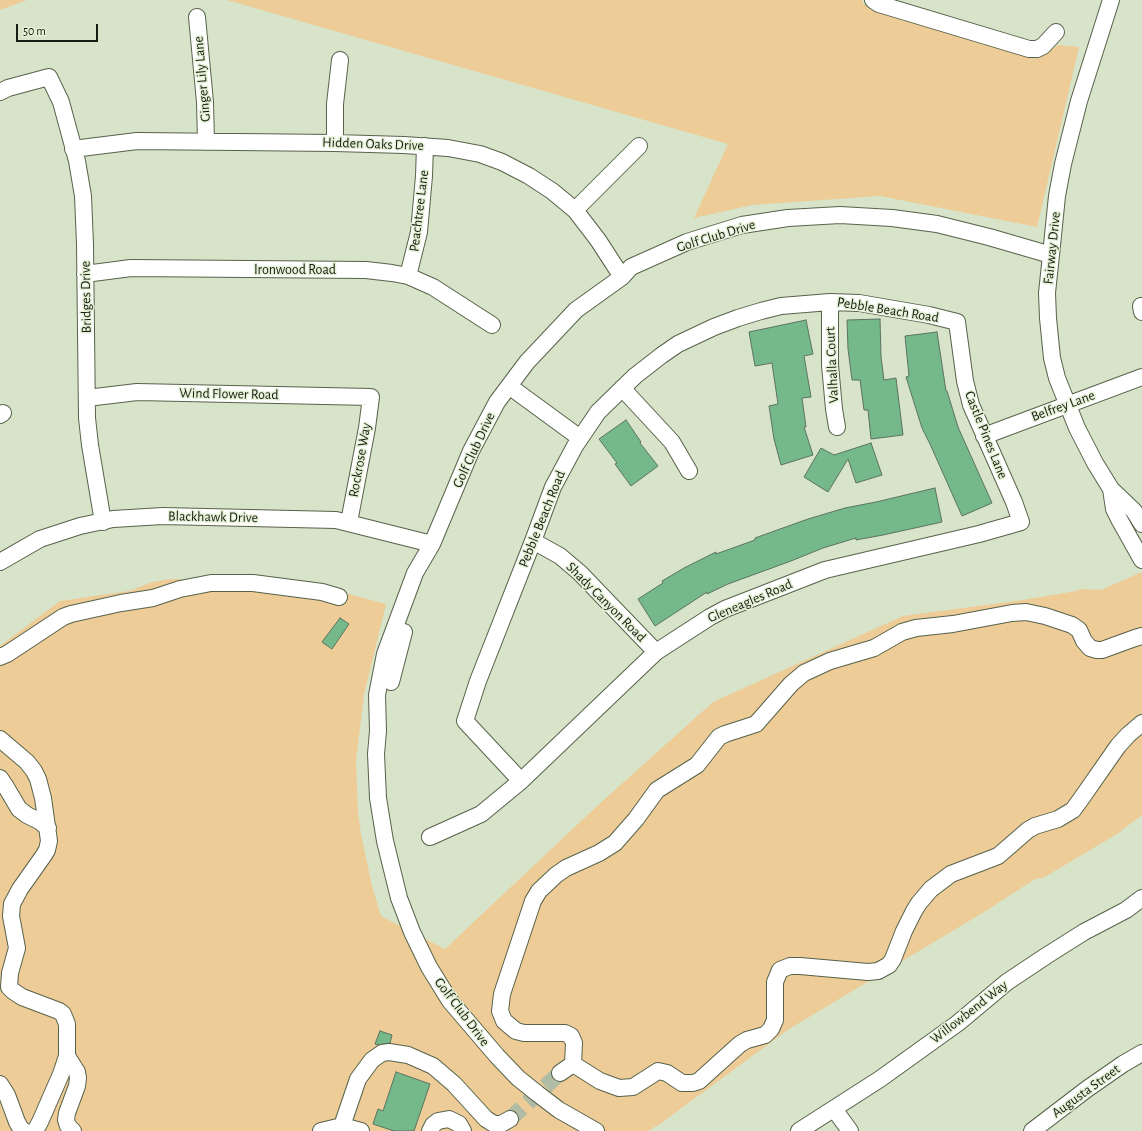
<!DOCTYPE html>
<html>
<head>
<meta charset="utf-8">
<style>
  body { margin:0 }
  #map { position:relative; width:1142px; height:1131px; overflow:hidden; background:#d7e4c9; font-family:"Alegreya Sans",sans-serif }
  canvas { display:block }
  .scale { position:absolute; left:16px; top:24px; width:82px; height:18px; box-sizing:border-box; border:2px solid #181d13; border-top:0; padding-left:5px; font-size:12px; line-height:14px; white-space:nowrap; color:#181d13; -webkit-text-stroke:3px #e4f1d6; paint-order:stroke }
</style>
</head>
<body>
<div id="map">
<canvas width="1142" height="1131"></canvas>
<div class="scale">50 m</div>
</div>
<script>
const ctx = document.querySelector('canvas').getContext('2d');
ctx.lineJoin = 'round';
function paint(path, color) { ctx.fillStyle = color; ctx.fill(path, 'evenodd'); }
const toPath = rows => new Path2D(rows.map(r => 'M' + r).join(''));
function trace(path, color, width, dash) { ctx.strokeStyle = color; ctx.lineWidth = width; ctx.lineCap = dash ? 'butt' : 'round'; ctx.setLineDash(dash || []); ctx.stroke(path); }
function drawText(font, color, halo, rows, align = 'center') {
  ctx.font = font + ' "Alegreya Sans",sans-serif'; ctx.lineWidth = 3; ctx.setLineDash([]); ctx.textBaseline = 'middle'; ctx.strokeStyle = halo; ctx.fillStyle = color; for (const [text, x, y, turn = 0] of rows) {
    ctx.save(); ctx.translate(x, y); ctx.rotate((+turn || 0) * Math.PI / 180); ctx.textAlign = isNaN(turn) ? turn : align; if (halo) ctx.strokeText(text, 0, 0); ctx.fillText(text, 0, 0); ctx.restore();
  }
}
const green = toPath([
  [0,0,27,0,0,10],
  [227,0,863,0,863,4,1035,59,1058,45,1079,47,1037,227,880,196,752,205,694,218,728,144],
  [1142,572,1142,815,1117,834,1043,878,1035,879,989,909,789,1029,660,1124,648,1131,0,1131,0,646,60,601,129,591,152,582,170,579,270,580,330,589,386,604,364,695,356,761,358,812,361,834,372,886,381,916,445,949,596,807,713,702,903,616,1023,600,1076,591,1080,589,1101,590]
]);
const building = toPath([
  [880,319,881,357,884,380,896,378,903,435,871,439,868,410,864,410,860,380,852,380,848,349,847,320,880,319],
  [806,320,813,354,804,356,811,397,802,398,806,427,804,427,813,455,781,465,774,439,769,406,778,404,772,363,755,366,749,332,806,320],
  [937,332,946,391,947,391,958,427,992,503,962,516,930,444,922,428,906,377,909,376,905,336,937,332],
  [626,420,641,442,640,443,658,466,631,486,615,464,617,463,599,439,626,420],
  [871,443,882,475,856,483,848,459,828,492,804,477,821,448,834,455,871,443],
  [935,488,942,522,883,535,856,540,856,538,823,548,791,561,728,584,707,594,707,592,655,626,638,599,663,583,662,581,684,568,716,552,716,554,755,540,755,538,808,519,845,508,876,502,935,488],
  [340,618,349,624,332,649,322,642,340,618],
  [380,1031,392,1035,390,1043,378,1045,375,1044,380,1031],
  [396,1072,430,1084,414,1131,394,1131,373,1124,378,1109,383,1111,396,1072]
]);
const minorTunnel = toPath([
  [510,1119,560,1073]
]);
const minor = toPath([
  [873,0,879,4,1029,49,1037,49,1043,46,1056,32],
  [1111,0,1079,101,1063,164,1057,196,1051,255,1047,293,1048,318,1052,358,1057,378,1077,428,1095,463,1111,489,1134,511,1142,524],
  [197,17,205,102,206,142],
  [0,92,8,88,49,77,61,102,77,161,83,196,85,244,87,418,90,445,103,522],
  [335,143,335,104,340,60],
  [73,149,137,141,335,143,404,145,448,148,480,154,502,162,529,176,552,191,575,210,598,240,622,277],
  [575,210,639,146],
  [85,274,131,268,366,270,392,273,408,276,433,287,492,325],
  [408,276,419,232,424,176,425,146],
  [830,302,830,365,834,409,837,427],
  [1141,306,1142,312],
  [509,386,580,438],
  [622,388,672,442,689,471],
  [87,398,137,392,371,397,367,428,349,522],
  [0,415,3,413],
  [984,436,1142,377],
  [1111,489,1114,509,1119,519,1142,560],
  [533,541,560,556,580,573,656,652],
  [0,562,40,539,80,526,113,519,163,516,336,520,432,544],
  [0,657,7,654,63,617,71,614,121,603,153,598,180,589,211,583,253,583,322,592,339,597],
  [391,682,404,632],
  [0,739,27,762,34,771,38,779,43,798,49,841,47,850,44,855,20,889,12,904,11,916,17,948,10,973,9,987,13,991,22,997,59,1011,63,1014,67,1024,67,1056,61,1074,40,1122,35,1131],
  [0,778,6,787,19,809,27,815,39,821,48,828],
  [430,837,481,814,521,781,656,652,710,617,725,609,825,570,979,534,1021,522,1014,502,971,405,965,381,957,322,929,315,859,303,830,302,781,306,761,311,738,318,714,327,678,344,662,355,635,376,598,412,575,446,553,487,533,541,478,681,465,721,521,781],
  [67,1056,77,1072,78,1078,77,1086,67,1113,66,1120,68,1126,73,1131],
  [573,1064,574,1043,571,1036,565,1033,524,1033,516,1031,504,1021,500,1011,502,994,533,901,539,891,556,875,566,868,599,853,615,843,636,819,657,790,697,765,719,737,725,734,756,724,791,684,804,673,830,661,874,648,902,632,916,628,953,624,1012,613,1026,612,1045,616,1072,625,1079,630,1084,641,1090,648,1097,650,1102,650,1135,638,1142,636],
  [573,1064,600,1081,619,1088,633,1087,658,1071,667,1073,682,1083,693,1083,699,1081,740,1044,747,1040,765,1035,771,1029,775,1020,775,982,780,970,790,966,800,966,868,972,878,971,889,965,893,959,904,931,914,911,919,903,931,889,951,874,998,856,1028,830,1035,826,1058,819,1073,810,1081,799,1118,746,1128,735,1142,723],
  [560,1073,573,1064],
  [0,1084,7,1095,17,1122,21,1129,24,1131],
  [834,1109,850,1131],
  [342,1126,358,1079,372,1060,382,1053,389,1052,408,1055,433,1066,454,1084,486,1119,494,1124,501,1124,510,1119],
  [321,1131,342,1126,361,1131],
  [430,1131,433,1125,438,1121,449,1119,459,1124,463,1131],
  [596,1131,559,1110,538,1094,518,1078,497,1056,450,1001,429,967,412,932,399,898,385,841,378,798,376,754,378,731,377,695,385,654,415,573,432,544,471,451,497,402,527,362,576,310,622,277,631,267,687,242,742,225,788,218,840,215,892,218,937,224,989,237,1051,255],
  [799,1131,880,1079,958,1023,1007,982,1046,956,1084,932,1126,910,1142,898],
  [1032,1131,1087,1089,1123,1064,1142,1053]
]);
const streetNames = [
  ["Ginger Lily Lane",202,79,-95],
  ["Hidden Oaks Drive",373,144,2],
  ["Peachtree Lane",419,211,-83],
  ["Golf Club Drive",716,236,-17],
  ["Fairway Drive",1052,248,-84],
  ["Ironwood Road",295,270],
  ["Bridges Drive",86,297,-91],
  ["Pebble Beach Road",888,310,9],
  ["Valhalla Court",832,365,-93],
  ["Wind Flower Road",229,394,1],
  ["Belfrey Lane",1063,406,-20],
  ["Castle Pines Lane",986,435,68],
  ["Golf Club Drive",474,450,-65],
  ["Rockrose Way",360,460,-80],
  ["Blackhawk Drive",213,517,1],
  ["Pebble Beach Road",542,519,-68],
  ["Gleneagles Road",750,601,-23],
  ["Shady Canyon Road",606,602,45],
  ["Golf Club Drive",462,1012,53],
  ["Willowbend Way",969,1012,-38],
  ["Augusta Street",1086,1091,-36]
];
paint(green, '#edcc97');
paint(building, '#75b889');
trace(building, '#5b7361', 1);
trace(minorTunnel, '#b1bca5', 16, [16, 8]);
trace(minor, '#57624a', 18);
trace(minor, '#fff', 16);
drawText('14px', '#181d13', '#e4f1d6', streetNames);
</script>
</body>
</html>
